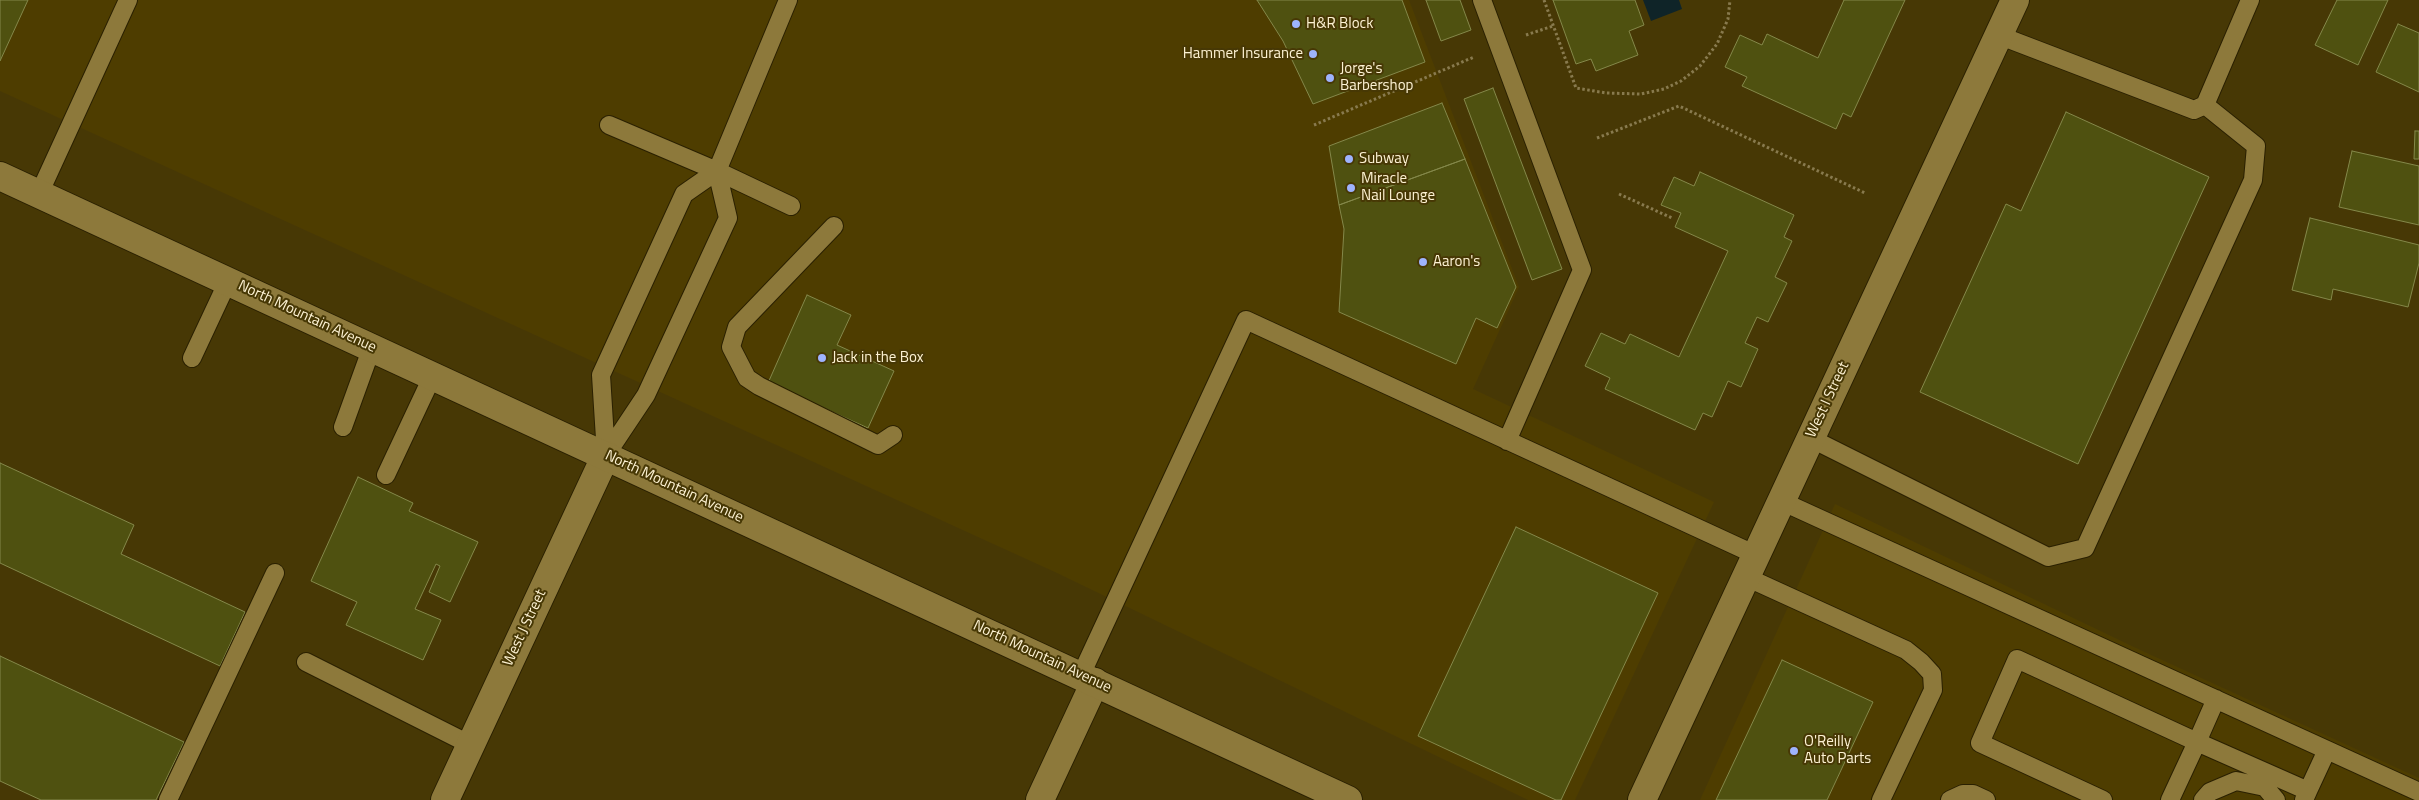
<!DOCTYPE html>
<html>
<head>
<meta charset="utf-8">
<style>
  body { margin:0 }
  canvas { display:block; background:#473805 }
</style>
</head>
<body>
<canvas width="2419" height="800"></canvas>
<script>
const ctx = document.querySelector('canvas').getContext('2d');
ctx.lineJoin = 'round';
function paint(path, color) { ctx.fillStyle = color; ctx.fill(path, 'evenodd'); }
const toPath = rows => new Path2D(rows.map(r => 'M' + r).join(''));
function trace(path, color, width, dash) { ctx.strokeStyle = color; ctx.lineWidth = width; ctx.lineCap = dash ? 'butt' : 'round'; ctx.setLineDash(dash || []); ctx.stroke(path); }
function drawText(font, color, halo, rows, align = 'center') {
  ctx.font = font + ' "Titillium Web",sans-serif'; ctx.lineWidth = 4; ctx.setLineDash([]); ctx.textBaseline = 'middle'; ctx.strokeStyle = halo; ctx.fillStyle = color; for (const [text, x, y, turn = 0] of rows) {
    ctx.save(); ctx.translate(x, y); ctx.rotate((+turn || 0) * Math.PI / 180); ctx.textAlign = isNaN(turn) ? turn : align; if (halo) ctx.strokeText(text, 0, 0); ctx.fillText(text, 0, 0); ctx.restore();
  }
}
const built = toPath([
  [0,0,1409,0,1519,287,1473,389,1714,502,1575,800,1528,800,1057,573,0,91],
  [1835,504,2136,648,2419,778,2419,800,1700,800]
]);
const water = toPath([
  [1643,0,1679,0,1682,9,1651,21]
]);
const building = toPath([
  [0,0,28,0,0,61,0,0],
  [1257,0,1402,0,1425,62,1313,104,1283,41,1257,0],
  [1426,0,1460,0,1471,30,1441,41,1426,0],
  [1553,0,1635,0,1644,25,1629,31,1638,55,1596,71,1591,59,1576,64,1553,0],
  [1844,0,1905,0,1851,117,1843,113,1836,129,1742,86,1747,77,1725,67,1740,35,1762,45,1767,34,1818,58,1844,0],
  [2337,0,2388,0,2358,65,2315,45,2337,0],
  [2398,24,2419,33,2419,92,2376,72,2398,24],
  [1493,88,1562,269,1532,280,1464,99,1493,88],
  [1442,103,1465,159,1339,205,1329,146,1442,103],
  [2066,112,2209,177,2078,464,1920,392,2006,204,2021,211,2066,112],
  [2415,131,2419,131,2419,159,2414,159,2415,131],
  [2352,151,2419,166,2419,225,2339,207,2352,151],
  [1465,159,1516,287,1497,328,1476,318,1456,364,1339,312,1344,229,1339,205,1465,159],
  [1700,172,1794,215,1784,237,1792,241,1775,277,1787,283,1768,322,1757,317,1745,343,1758,349,1741,387,1728,381,1712,417,1703,413,1695,430,1605,389,1610,378,1585,366,1601,333,1625,344,1630,334,1679,357,1728,251,1675,227,1681,213,1661,205,1674,177,1694,186,1700,172],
  [2310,218,2419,245,2419,263,2408,307,2333,289,2331,300,2292,290,2310,218],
  [807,295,851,315,837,345,894,371,868,428,768,383,807,295],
  [0,463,134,525,121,554,245,612,220,666,0,563,0,463],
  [358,477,413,503,409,511,478,542,450,602,429,592,440,566,436,564,415,609,441,620,423,660,346,625,357,602,311,581,358,477],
  [1516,527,1658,593,1561,800,1556,800,1418,736,1516,527],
  [0,656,184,742,156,800,41,800,0,781,0,656],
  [1782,660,1873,702,1827,800,1716,800,1782,660]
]);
const path = toPath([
  [1544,0,1576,88,1606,93,1641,94,1664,89,1681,81,1700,66,1717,44,1728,19,1730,0],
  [1526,35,1553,26],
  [1314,125,1474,57],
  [1597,138,1679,106,1865,193],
  [1619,194,1672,218]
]);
const service = toPath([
  [1482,0,1582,270,1507,441],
  [1998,35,2194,110,2205,105,2250,0],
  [609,125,717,171,791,206],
  [39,194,128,0],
  [834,226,737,327,731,347,747,378,759,386,878,445,893,435],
  [192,358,228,281],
  [343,427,372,347],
  [1810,438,2048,557,2085,548,2253,180,2256,146,2205,105],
  [606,455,601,375,684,194,717,171,788,0],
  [606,455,646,395,728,218,717,171],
  [386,475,433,375],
  [1781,501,2419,792],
  [1746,577,1906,650,1921,662,1932,674,1933,690,1881,800],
  [306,662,471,745],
  [1081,675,1246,320,1756,555],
  [2308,791,2327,750],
  [168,800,275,573],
  [1950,800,1963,794,1973,794,1986,800],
  [2103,800,1980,743,2017,659,2197,742,2216,699],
  [2170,800,2197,742,2308,791,2304,800],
  [2203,800,2210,792,2236,781,2265,787,2276,800]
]);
const minor = toPath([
  [445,800,606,455],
  [1040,800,1095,682]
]);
const tertiary = toPath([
  [1642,800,2015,0]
]);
const secondary = toPath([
  [0,176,1348,800]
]);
const markers = [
  [1296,24,5,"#9eb3fd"],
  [1313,54,5,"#9eb3fd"],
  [1330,78,5,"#9eb3fd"],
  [1349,159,5,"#9eb3fd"],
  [1351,188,5,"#9eb3fd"],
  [1423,262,5,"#9eb3fd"],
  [822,358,5,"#9eb3fd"],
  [1794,751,5,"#9eb3fd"]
];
const poiNames = [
  ["H&R Block",1306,24],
  ["Hammer Insurance",1303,54,"right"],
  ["Jorge's",1340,69],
  ["Barbershop",1340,86],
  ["Subway",1359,159],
  ["Miracle",1361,179],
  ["Nail Lounge",1361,196],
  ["Aaron's",1433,262],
  ["Jack in the Box",832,358],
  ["O'Reilly",1804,742],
  ["Auto Parts",1804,759]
];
const streetNames = [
  ["North Mountain Avenue",307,317,25],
  ["West I Street",1828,400,-65],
  ["North Mountain Avenue",674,487,25],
  ["West J Street",525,628,-65],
  ["North Mountain Avenue",1042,657,25]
];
paint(built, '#4e3d00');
paint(water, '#0f2428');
paint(building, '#4f5110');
trace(building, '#84884a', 1);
trace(service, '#2a2000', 20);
trace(minor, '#2a2000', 30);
trace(tertiary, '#2a2000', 30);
trace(secondary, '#2a2000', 30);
trace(path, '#887a4e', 3, [2.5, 2.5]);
trace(service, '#8d793b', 18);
trace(minor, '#8d793b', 28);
trace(tertiary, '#8d793b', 28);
trace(secondary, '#8d793b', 28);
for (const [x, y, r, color] of markers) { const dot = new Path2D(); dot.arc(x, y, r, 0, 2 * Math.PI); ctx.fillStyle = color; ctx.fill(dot); trace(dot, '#473805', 2); }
drawText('15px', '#fdf2d3', '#473805', poiNames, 'left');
drawText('15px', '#fdf2d3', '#473805', streetNames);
</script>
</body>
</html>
